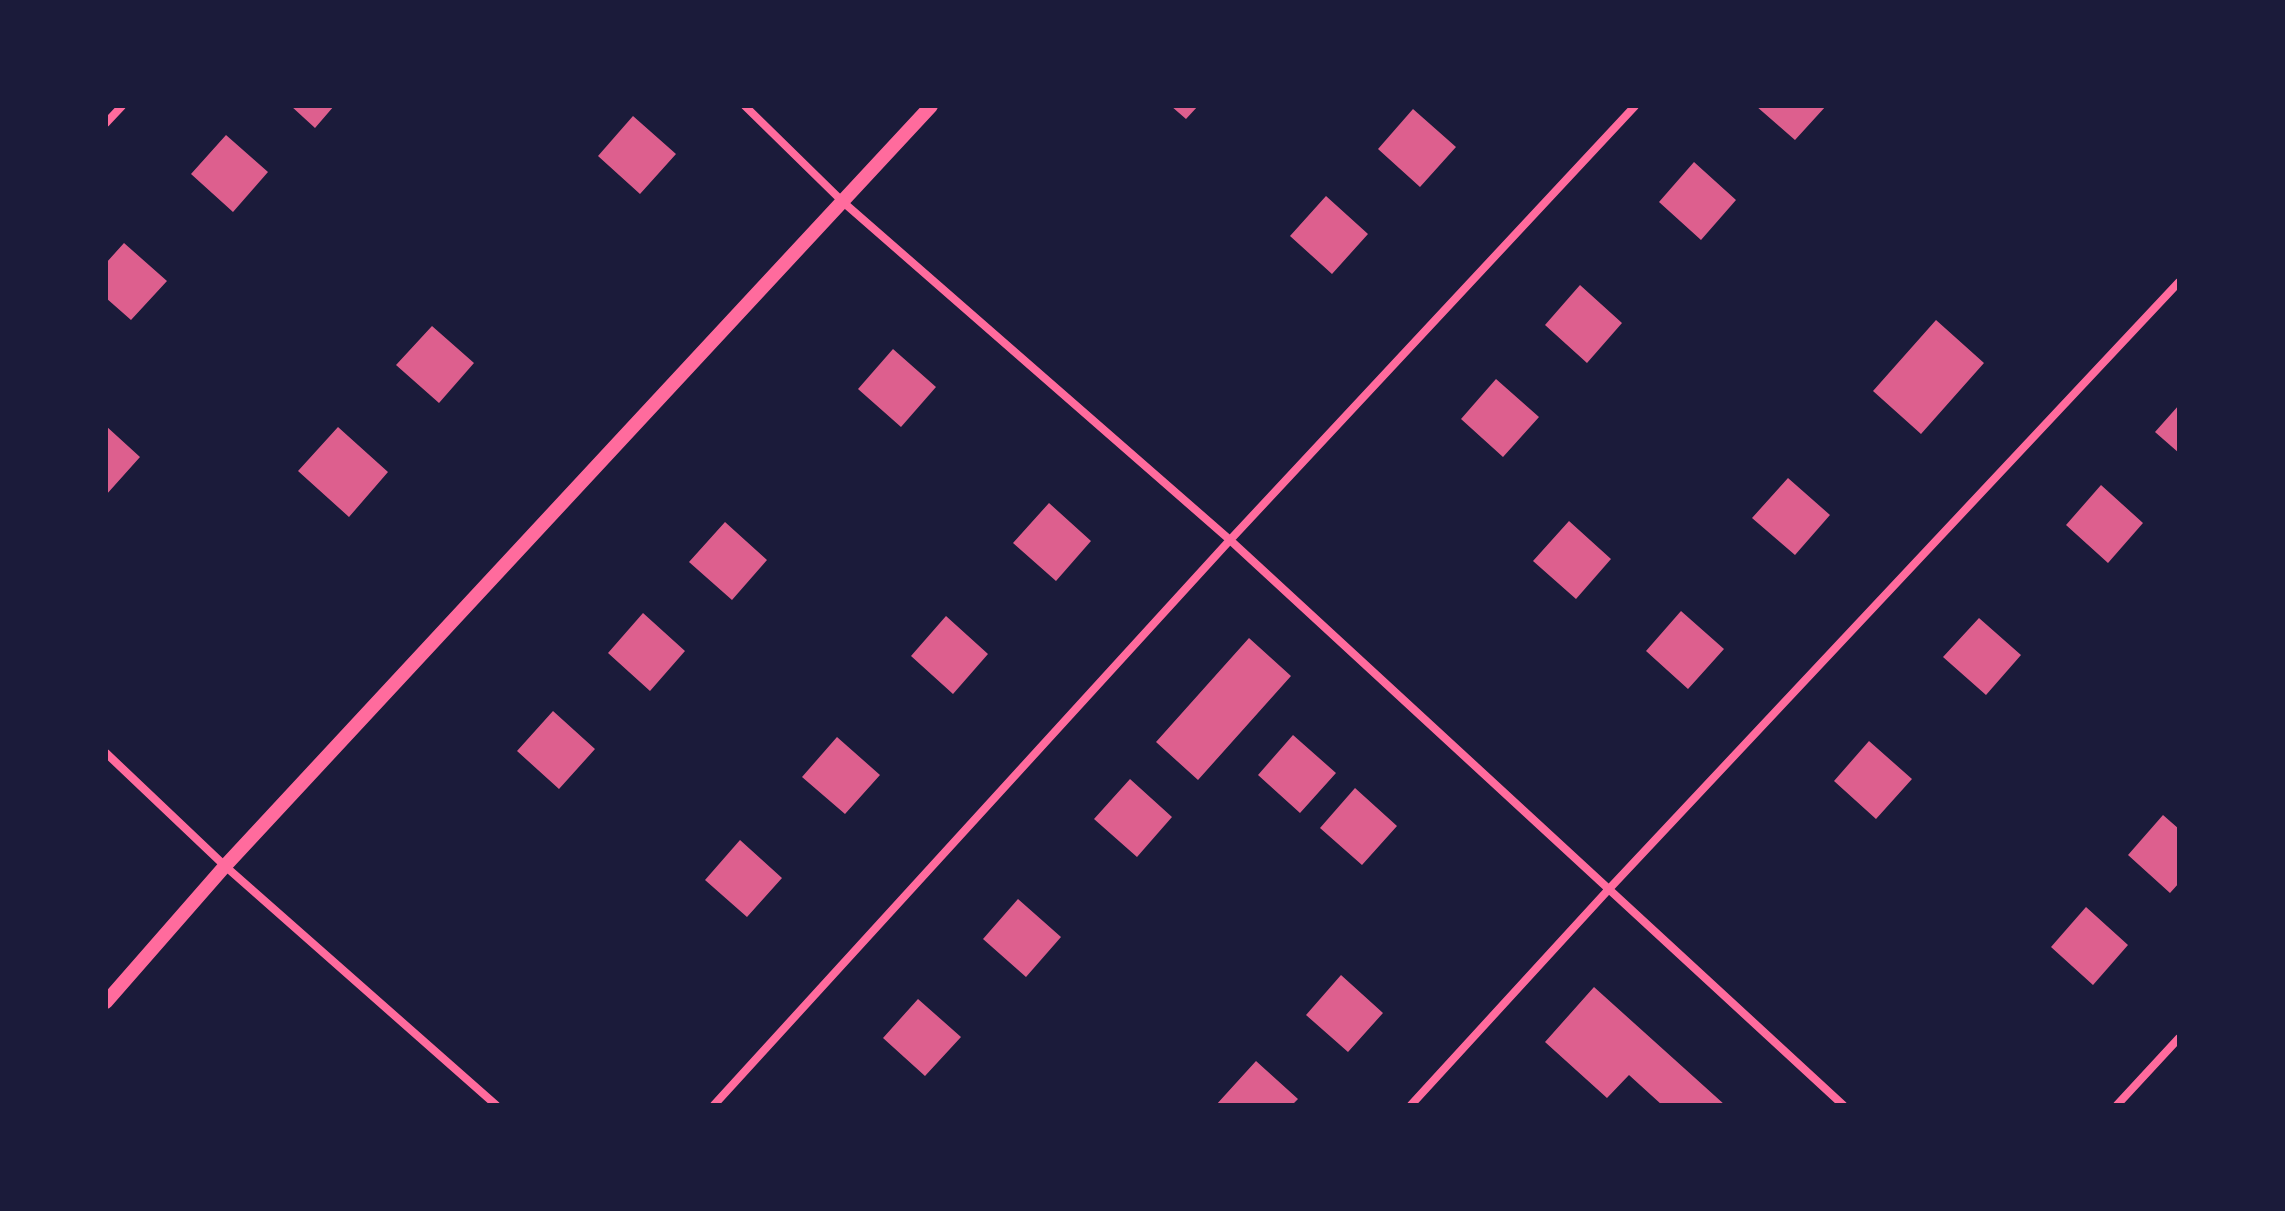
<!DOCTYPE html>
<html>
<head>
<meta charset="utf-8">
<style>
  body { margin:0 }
  #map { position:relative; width:2285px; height:1211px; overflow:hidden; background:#1b1b3a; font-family:Helvetica,sans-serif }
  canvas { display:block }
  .frame { position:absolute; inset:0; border:108px solid #1b1b3a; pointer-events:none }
</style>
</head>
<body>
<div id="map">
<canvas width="2285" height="1211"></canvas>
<div class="frame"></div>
</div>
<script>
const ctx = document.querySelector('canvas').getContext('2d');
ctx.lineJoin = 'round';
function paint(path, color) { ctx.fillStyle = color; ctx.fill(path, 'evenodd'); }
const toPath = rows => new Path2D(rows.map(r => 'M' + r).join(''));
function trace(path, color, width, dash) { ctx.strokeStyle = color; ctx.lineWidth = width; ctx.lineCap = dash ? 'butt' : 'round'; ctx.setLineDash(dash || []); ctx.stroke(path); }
const building = toPath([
  [291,106,334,106,315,128],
  [1171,106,1198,106,1186,119],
  [1756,106,1826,106,1795,140],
  [1413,109,1456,147,1420,187,1378,149],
  [633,116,676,154,640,194,598,156],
  [226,135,268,172,233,212,191,174],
  [1694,162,1736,200,1701,240,1659,202],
  [1326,196,1368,234,1332,274,1290,236],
  [124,243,167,281,131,320,106,298,106,263],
  [1580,285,1622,323,1587,363,1545,325],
  [1936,320,1984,363,1921,434,1873,391],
  [432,326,474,363,439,403,396,365],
  [893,349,936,387,901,427,858,389],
  [1496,379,1539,417,1503,457,1461,419],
  [2179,405,2179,453,2155,432],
  [106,426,140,457,106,495],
  [338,427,388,472,349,517,298,471],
  [1788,478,1830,515,1795,555,1752,518],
  [2101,485,2143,523,2108,563,2066,525],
  [1049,503,1091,541,1056,581,1013,543],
  [1569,521,1611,559,1576,599,1533,561],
  [725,522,767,560,732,600,689,562],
  [1681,611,1724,649,1688,689,1646,651],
  [643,613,685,651,650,691,608,653],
  [946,616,988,654,953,694,911,656],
  [1979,618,2021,655,1986,695,1943,657],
  [1249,638,1291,676,1198,780,1156,742],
  [553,711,595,749,559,789,517,751],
  [1293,735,1336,773,1300,813,1258,775],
  [837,737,880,775,845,814,802,777],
  [1869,741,1912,779,1876,819,1834,781],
  [1130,779,1172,817,1137,857,1094,819],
  [1355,788,1397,826,1362,865,1320,828],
  [2163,815,2179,829,2179,883,2170,893,2128,855],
  [740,840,782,878,747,917,705,880],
  [1018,899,1061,937,1026,977,983,939],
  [2086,907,2128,945,2093,985,2051,947],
  [1341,975,1383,1013,1348,1052,1306,1015],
  [1594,987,1725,1105,1662,1105,1629,1075,1607,1098,1545,1042],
  [918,999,961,1037,925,1076,883,1038],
  [1256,1061,1298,1099,1292,1105,1216,1105]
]);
const minor = toPath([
  [745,106,843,202,1230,540,1843,1105],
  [106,123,122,106],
  [106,753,225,866,496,1105],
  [714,1105,1230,540,1635,106],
  [1411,1105,1609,889,2179,282],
  [2117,1105,2179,1038]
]);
const tertiary = toPath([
  [106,1002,225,866,931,106]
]);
paint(building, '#dd5f8e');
trace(minor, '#ff6b9d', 8);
trace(tertiary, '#ff6b9d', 14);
</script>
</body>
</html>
